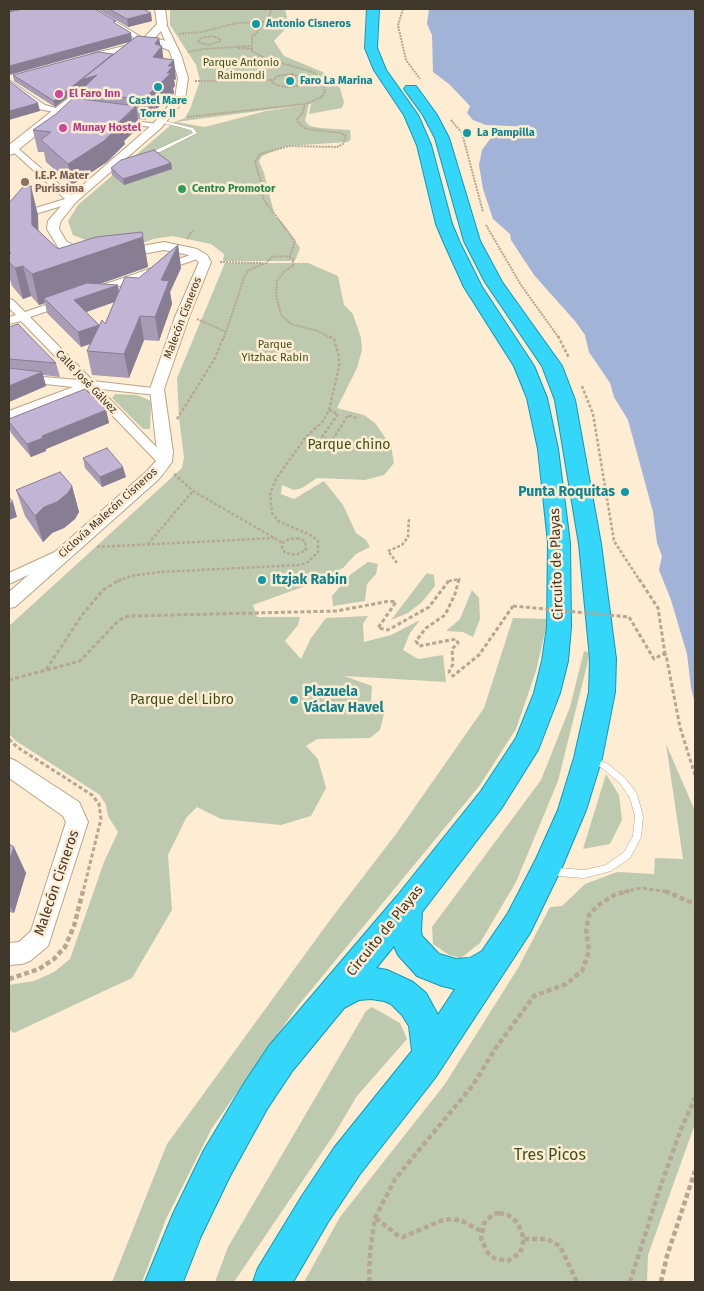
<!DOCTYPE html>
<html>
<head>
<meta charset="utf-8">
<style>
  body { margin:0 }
  #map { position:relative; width:704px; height:1291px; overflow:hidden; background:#feecd3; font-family:"Fira Sans",sans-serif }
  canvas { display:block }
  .frame { position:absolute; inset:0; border:10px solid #40372b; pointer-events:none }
</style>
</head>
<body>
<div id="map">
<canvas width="704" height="1291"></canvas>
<div class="frame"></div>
</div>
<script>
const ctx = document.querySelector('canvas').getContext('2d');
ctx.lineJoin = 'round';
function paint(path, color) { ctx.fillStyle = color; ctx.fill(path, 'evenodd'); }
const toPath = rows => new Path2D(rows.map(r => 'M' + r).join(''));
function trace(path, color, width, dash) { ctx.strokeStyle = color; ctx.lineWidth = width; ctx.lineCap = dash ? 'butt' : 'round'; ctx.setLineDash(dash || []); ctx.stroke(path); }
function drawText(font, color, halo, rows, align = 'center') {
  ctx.font = font + ' "Fira Sans",sans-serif'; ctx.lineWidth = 5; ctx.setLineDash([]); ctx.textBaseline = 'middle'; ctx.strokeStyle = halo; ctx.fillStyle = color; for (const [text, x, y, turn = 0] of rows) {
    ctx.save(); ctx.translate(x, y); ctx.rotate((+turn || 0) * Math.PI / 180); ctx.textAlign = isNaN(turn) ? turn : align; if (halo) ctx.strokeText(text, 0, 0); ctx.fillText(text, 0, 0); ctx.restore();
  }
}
const green = toPath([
  [170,9,285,9,289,25,274,41,284,56,323,72,340,88,344,102,342,108,309,114,311,104,309,104,305,121,310,126,320,128,350,130,351,139,348,142,286,146,262,156,259,161,264,173,275,217,282,222,300,248,295,261,223,261,224,254,211,244,172,236,153,239,143,243,88,241,73,235,68,221,78,205,165,130,174,122,185,118,190,109,200,81,196,65,170,25],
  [304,105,266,111,205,127,176,122],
  [225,263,308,263,338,276,344,305,353,314,361,338,362,350,357,368,337,408,364,415,375,423,391,446,394,463,384,475,365,480,317,478,302,488,294,490,282,485,281,494,294,499,324,481,343,505,356,533,366,540,370,547,356,554,343,568,308,585,253,605,257,617,300,617,298,625,285,641,301,659,311,638,326,618,368,616,363,624,364,642,391,635,420,620,410,633,403,650,418,659,443,655,446,682,344,676,372,686,371,701,384,714,380,730,370,738,317,739,306,746,318,759,326,788,311,816,281,825,221,819,197,807,186,818,168,855,172,910,132,978,14,1033,9,1030,9,985,34,981,54,972,70,959,104,862,118,832,108,816,106,805,100,795,16,741,9,734,9,626,182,468,184,457,179,418,177,378],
  [115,394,137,395,151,401,150,429,143,429,112,398],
  [368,562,378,564,376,574,367,584,365,601,333,606,332,596,351,574],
  [427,573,434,575,435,586,422,602,408,613,391,620],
  [472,590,479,598,480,619,473,637,463,632,446,631,460,619],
  [513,618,548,619,536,671,516,729,480,785,297,1007,212,1128,166,1219,142,1282,112,1282,167,1144,330,920,396,834,484,708],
  [584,651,590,653,558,781,516,882,480,943,461,958,449,955,433,944,432,927,541,780,570,707],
  [666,744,695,811,695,1124,648,1255,647,1282,304,1282,340,1217,445,1084,518,968,550,907,562,906,585,884,617,872,654,874,655,858,683,859],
  [606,774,619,795,622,820,610,844,583,849],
  [372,1007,400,1023,407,1039,357,1096,335,1133,234,1282,215,1282,228,1247,366,1011]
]);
const water = toPath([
  [429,9,695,9,695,704,691,688,687,654,671,600,659,570,662,556,657,543,653,512,628,420,614,397,610,383,589,352,585,335,575,321,534,275,511,240,510,234,493,219,483,189,479,165,482,150,493,135,532,135,533,127,486,125,473,120,467,113,470,106,449,84,433,72,432,35,427,24]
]);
const pathFar3 = toPath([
  [403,9,398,25,406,60,420,79],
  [179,34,202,32,236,23,266,22],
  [211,36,219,38,221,41,208,45,198,42,201,38,211,36],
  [238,48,252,49],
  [188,52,203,49,251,46],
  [292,74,304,78,304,82,299,86,288,87,278,86,272,82,277,76,292,74],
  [195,81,272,80],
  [305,82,321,80],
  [187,117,305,104,322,97,325,91,324,83,313,72,267,59,252,51,252,37,269,19,271,9],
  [451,120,462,133,483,212],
  [486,225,521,285,559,338],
  [187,239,193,230],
  [290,257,295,241,263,199,263,189,255,162,260,154,289,146,337,147,343,144,346,136,341,133,306,129,299,124,297,119,303,112,305,104],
  [220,262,263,263],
  [197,319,226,332],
  [224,338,245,275,249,270,266,263,272,257,286,256,293,259,293,266,287,269,277,280,276,295,281,315,291,324,318,331,331,338]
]);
const pathFar2 = toPath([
  [558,336,569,358],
  [582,386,593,414,614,541,640,581],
  [329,410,338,414,322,437,332,441,348,415,356,418],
  [177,419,214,360,224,336],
  [174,474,193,491,283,543],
  [297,538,305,541,306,550,296,555,285,553,282,548,283,543,289,539,297,538],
  [148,544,193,491],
  [97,547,274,538],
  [397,563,388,551,402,545,408,537,409,517],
  [118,581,131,576,160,572,300,565,308,562,318,552,318,541,313,536,278,521,272,513,270,494,276,479,305,438,323,421,329,410,339,367,339,357,334,339,329,336],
  [449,581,459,579,459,581]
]);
const pathFar1 = toPath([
  [459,579,455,594,445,615,426,628,416,641,419,646,456,639,458,643,452,649,453,664,449,672,453,676,479,655,513,606],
  [639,579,658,608,665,654],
  [629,617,654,659,663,654,666,655,680,727,695,775],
  [47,670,80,661,119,620,129,616,337,611,389,601,396,602,378,628,388,630,429,607,450,579],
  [9,680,46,670,82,615,103,590,121,579],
  [9,739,17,747,92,795,99,804,101,819,83,892],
  [624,892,641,888,669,892]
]);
const path = toPath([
  [665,891,695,904],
  [9,979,39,969,54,959,65,947,74,926,83,891],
  [499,1213,508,1215,518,1223,524,1239,520,1253,508,1261,494,1258,488,1253,481,1239,484,1223,493,1214,499,1213],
  [376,1218,397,1235,403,1237,443,1220,452,1219,462,1221,481,1231],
  [524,1239,547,1239,560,1246,577,1282],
  [369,1282,370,1252,375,1218,395,1179,473,1085,495,1049,534,996,566,984,582,971,589,951,586,930,589,915,597,906,616,894,629,891],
  [630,1282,661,1185,681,1129,695,1098],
  [661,1282,667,1256,695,1171]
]);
const service = toPath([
  [160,120,193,128,197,133,160,152,156,152,156,150,193,133,191,130,160,122,160,120],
  [592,757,608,764,625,778,637,794,643,816,641,837,630,858,611,871,584,878,558,876,548,872,547,869,548,866,551,865,558,868,584,870,606,865,624,852,633,836,635,816,630,798,619,782,602,768,589,762,588,760,589,758,592,757]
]);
const minor = toPath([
  [87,9,94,9,150,42,143,43,143,46,91,58,91,54,141,42,87,9],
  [9,80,45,105,77,114,73,116,39,109,9,86,9,80],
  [115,118,157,124,161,126,157,128,118,122,115,122,115,118],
  [13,144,75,198,75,202,9,222,9,216,65,199,10,149,9,147,13,144],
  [199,252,204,255,203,257,99,293,91,293,90,291,91,289,199,252],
  [9,299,13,300,25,312,60,300,68,300,69,302,68,304,30,317,93,381,161,389,163,391,157,395,100,389,168,459,170,462,168,465,160,465,87,389,9,419,9,411,73,387,9,380,9,374,78,380,21,321,9,324,9,317,16,315,9,308,9,299],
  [59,550,64,552,66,555,64,558,9,584,9,573,59,550]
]);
const tertiary = toPath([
  [162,21,166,24,181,55,188,78,185,99,161,128,76,202,60,222,59,229,66,241,83,251,93,253,95,256,89,260,75,257,58,247,47,229,48,221,68,198,153,124,175,98,178,78,171,55,158,24,162,21],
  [164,242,197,249,207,255,211,262,189,317,164,389,173,452,172,462,159,479,15,607,9,608,9,592,147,471,156,461,157,452,150,389,175,317,199,262,189,255,164,250,121,258,115,254,121,250,164,242],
  [9,758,16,761,79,802,88,822,48,946,30,961,22,964,9,965,9,943,19,942,31,931,66,822,63,816,9,778,9,758]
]);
const secondary = toPath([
  [155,9,165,9,167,24,154,39,163,40,176,46,177,48,176,50,168,50,157,45,148,45,124,62,117,57,99,56,98,54,103,51,119,51,125,53,142,40,157,24,155,9],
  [104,72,108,73,109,75,108,77,13,154,9,155,9,145,100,73,104,72]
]);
const trunk = toPath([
  [367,9,379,9,377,48,386,70,418,115,431,145,452,224,460,243,482,287,534,366,547,398,558,449,570,543,571,627,568,661,560,693,538,750,501,809,422,912,421,931,422,936,439,954,456,959,470,958,482,951,508,913,536,859,558,810,574,758,589,692,590,659,579,544,555,400,542,366,485,282,464,241,435,138,423,115,404,89,406,86,416,86,437,115,449,138,480,241,502,282,562,366,575,400,601,544,616,659,615,692,602,758,586,810,562,867,530,933,435,1078,360,1174,328,1222,293,1282,253,1282,258,1268,302,1196,334,1148,412,1051,409,1026,402,1015,391,1004,384,1001,371,999,359,1000,344,1008,293,1070,267,1109,230,1176,201,1236,183,1282,145,1282,173,1214,204,1150,243,1085,269,1046,397,896,481,791,516,738,534,693,542,661,547,627,548,543,538,449,527,398,514,366,464,287,444,243,436,224,417,145,404,115,374,70,365,48,367,9],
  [394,946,398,955,417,976,442,986,455,989,438,1015,426,993,413,982,387,970,376,968,394,946]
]);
const pathBridge = toPath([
  [513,606,629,617]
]);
const wall = toPath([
  [97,9,143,9,152,21,128,27],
  [116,24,132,40,160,45,163,58,176,79,174,80,175,86,173,88,174,93,145,120,138,119,139,127,124,141,125,144,107,162,72,185,46,162,44,152,38,152,33,130,82,99,80,91,82,89,82,86,55,107,14,81,13,75,113,54,130,42,9,75],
  [171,163,172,169,124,185,112,175,111,168],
  [9,203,38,215,38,230,58,249,143,237,148,267,100,284,119,291,139,278,178,245,181,268,170,292,172,304,159,341,144,340,129,378,92,375,87,351,90,344,81,347,47,313,45,303,39,305,31,296,23,299,12,286,9,276],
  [114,302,105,324,99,325,86,312],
  [9,327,56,363,60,377,43,375,46,386,9,402],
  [106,410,109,423,46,449,46,451,31,457,11,433,9,426,9,419],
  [83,458,126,477,102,487,85,468],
  [72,486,79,512,75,519,64,528,52,533,43,542,25,516,16,490],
  [9,844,26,873,14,913,9,912]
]);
const shadedWall = toPath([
  [9,9,30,9,9,13],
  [151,13,152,21,128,27,127,19],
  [131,33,132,41,9,75,9,66],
  [159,38,161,48,162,46,164,65,153,57,155,44],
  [113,54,83,92,82,86,55,107,54,101],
  [174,60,176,79,174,80,175,86,173,88,174,93,145,120,143,100,167,73,168,66],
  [38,103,40,111,9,120,9,111],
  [136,106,139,127,124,141,125,144,107,162,72,185,68,164,118,123],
  [171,163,172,169,124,185,123,179],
  [31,186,38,215,39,255,32,225],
  [143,237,148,267,48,302,44,298,45,303,39,305,32,274],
  [178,245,181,268,170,292,172,304,159,341,155,317,161,280],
  [23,266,31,296,23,299,15,268],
  [118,285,120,300,78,315,74,300],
  [140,316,144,340,129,378,124,354],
  [99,325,102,340,81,347,78,332],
  [42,372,46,386,9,402,9,386],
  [106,410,109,423,46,449,46,451,31,457,27,444,42,436],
  [123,467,126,477,102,487,100,477],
  [72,486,79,512,75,519,64,528,52,533,43,542,35,516,44,507],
  [13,502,17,517,9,520,9,504],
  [14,847,26,873,14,913,9,904,9,861]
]);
const building = toPath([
  [23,9,95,9,116,21,113,22,131,33,9,66,9,12,23,9],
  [109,9,143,9,151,13,127,19,109,9],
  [137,36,159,38,155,44,162,46,153,57,174,60,168,66,173,66,167,73,171,73,143,100,80,91,97,75,81,80,137,36],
  [98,52,113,54,54,101,13,75,98,52],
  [9,81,38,103,9,111,9,81],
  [73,98,136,106,118,123,121,123,104,141,68,164,41,140,51,132,33,130,56,114,73,98],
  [154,150,171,163,123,179,111,168,121,160,154,150],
  [31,186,32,225,58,249,96,237,142,232,143,237,32,274,23,266,15,268,9,262,9,254,11,253,9,251,9,203,22,188,31,186],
  [178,245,161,280,169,281,155,317,140,316,124,354,87,351,102,320,105,324,125,277,139,278,178,245],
  [87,283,118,285,74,300,99,325,78,332,44,298,87,283],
  [18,324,56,363,9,359,9,327,18,324],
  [9,368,42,372,9,386,9,368],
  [85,389,106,410,42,436,43,438,27,444,9,422,9,419,85,389],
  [107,448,123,467,100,477,83,458,107,448],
  [60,472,72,486,68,493,57,502,44,507,35,516,16,490,60,472],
  [9,497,13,502,9,504,9,497],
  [9,844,14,847,9,861,9,844]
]);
const markers = [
  [256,24,5,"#0f9aa8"],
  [290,81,5,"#0f9aa8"],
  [158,87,5,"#0f9aa8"],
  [59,94,5,"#d1479c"],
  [63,128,5,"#d1479c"],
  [467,133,5,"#0f9aa8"],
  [25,182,5,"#8d6e63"],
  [182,189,5,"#2e9e5b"],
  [625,492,5,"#0f9aa8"],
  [262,580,5,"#0f9aa8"],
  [294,700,5,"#0f9aa8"]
];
const farCulturenames = [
  ["Antonio Cisneros",266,24],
  ["Faro La Marina",300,81],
  ["Castel Mare",158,101,"center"],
  ["Torre II",158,114,"center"],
  ["La Pampilla",477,133]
];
const farParknames = [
  ["Parque Antonio",241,63],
  ["Raimondi",241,76],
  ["Parque",275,345],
  ["Yitzhac Rabin",275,358]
];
const farHotelnames = [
  ["El Faro Inn",69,94],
  ["Munay Hostel",73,128]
];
const farEducationnames = [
  ["I.E.P. Mater",35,176],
  ["Purissima",35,189]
];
const farLeisurenames = [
  ["Centro Promotor",192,189]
];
const farStreetnames = [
  ["Malecón Cisneros",183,318,-69],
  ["Calle José Gálvez",86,382,46],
  ["Ciclovía Malecón Cisneros",108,513,-42]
];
const parkNames = [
  ["Parque chino",349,445],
  ["Parque del Libro",182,700]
];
const cultureNames = [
  ["Punta Roquitas",615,492,"right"],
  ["Itzjak Rabin",272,580],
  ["Plazuela",304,692],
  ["Václav Havel",304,708]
];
const streetNames = [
  ["Circuito de Playas",557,564,-92],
  ["Malecón Cisneros",57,883,-71],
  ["Circuito de Playas",385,931,-51]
];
const nearParknames = [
  ["Tres Picos",550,1156]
];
paint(green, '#becaaf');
paint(water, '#a1b3d7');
trace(service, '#b9a486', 1);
trace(minor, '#b9a486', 2);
trace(tertiary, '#b9a486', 2);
trace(secondary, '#b9a486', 2);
trace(trunk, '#1798b0', 2);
trace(pathFar3, '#b6a793', 2, [2, 1]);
trace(pathFar2, '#b6a793', 2.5, [3, 2]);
trace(pathFar1, '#b6a793', 3, [4, 2.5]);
trace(path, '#b6a793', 4.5, [5, 3]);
paint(service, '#fff');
paint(minor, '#fff');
paint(tertiary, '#fff');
paint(secondary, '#fff');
paint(trunk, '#34d7fa');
trace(pathBridge, '#b6a793', 3, [4, 2.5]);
paint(wall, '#a79bb6');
paint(shadedWall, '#887e94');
paint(building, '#c2b4d4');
trace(building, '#887e94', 1);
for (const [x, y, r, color] of markers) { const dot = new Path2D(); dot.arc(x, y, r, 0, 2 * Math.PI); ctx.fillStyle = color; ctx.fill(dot); trace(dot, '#feecd3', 2); }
drawText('bold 11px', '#0d838f', '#feecd3', farCulturenames, 'left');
drawText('11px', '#3d5218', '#feecd3', farParknames);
drawText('bold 11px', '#b23c85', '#feecd3', farHotelnames, 'left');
drawText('bold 11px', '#785e54', '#feecd3', farEducationnames, 'left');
drawText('bold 11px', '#27864d', '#feecd3', farLeisurenames, 'left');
drawText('11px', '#40372b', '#feecd3', farStreetnames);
drawText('14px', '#3d5218', '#feecd3', parkNames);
drawText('bold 14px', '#0d838f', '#feecd3', cultureNames, 'left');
drawText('14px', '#40372b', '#feecd3', streetNames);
drawText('16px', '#3d5218', '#feecd3', nearParknames);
</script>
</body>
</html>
